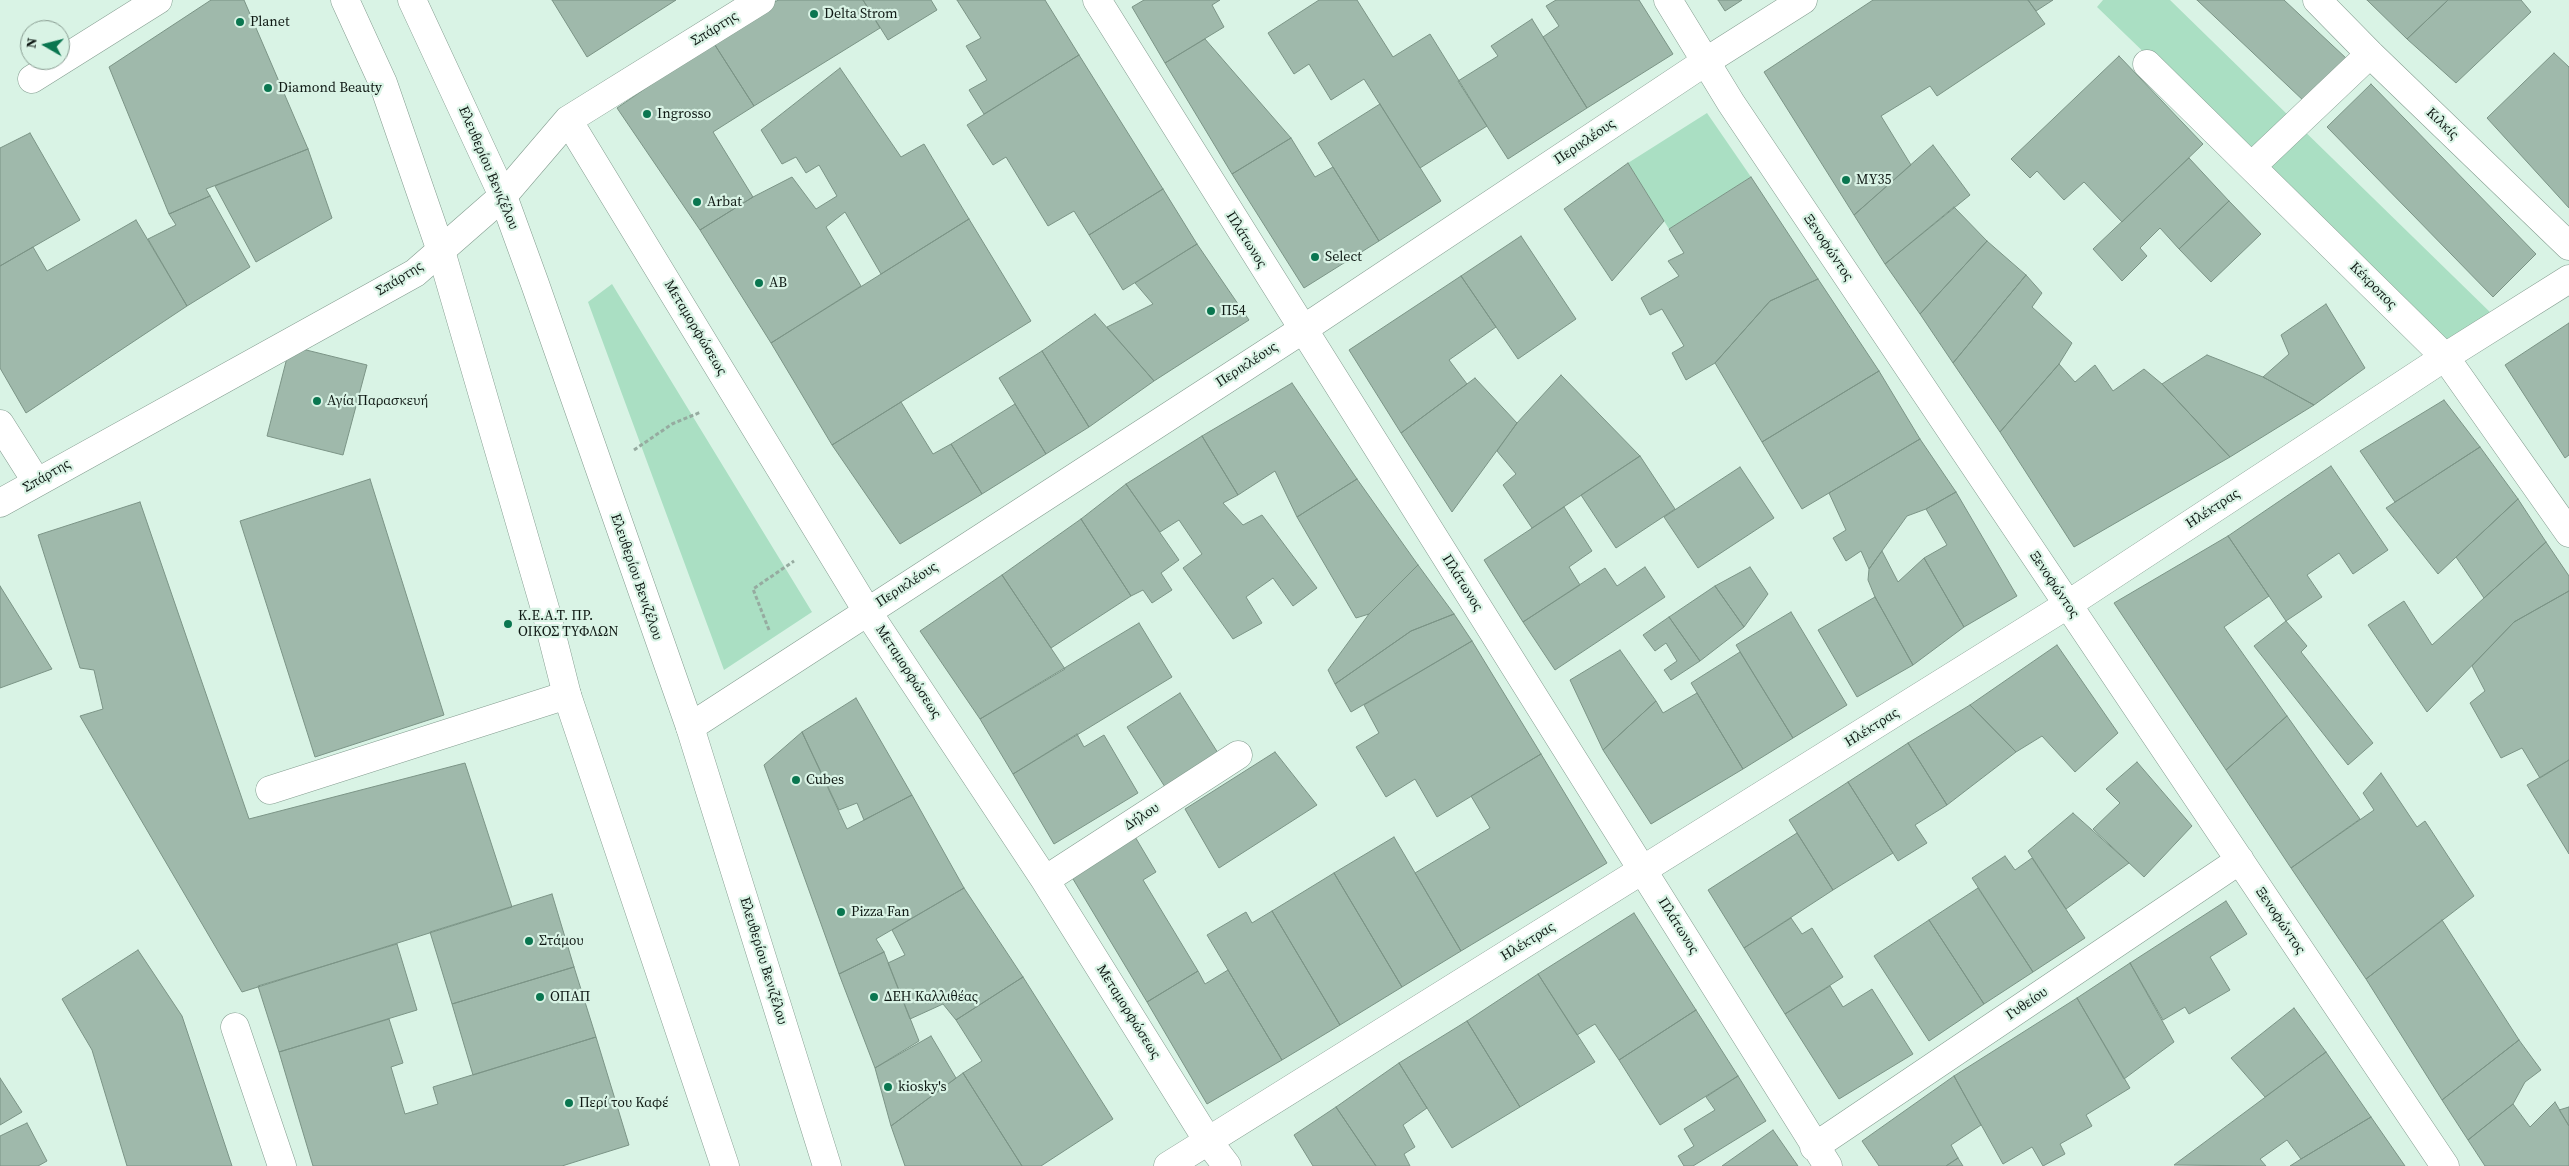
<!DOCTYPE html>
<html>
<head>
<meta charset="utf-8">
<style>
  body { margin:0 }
  #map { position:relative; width:2569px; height:1166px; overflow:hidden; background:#d9f3e5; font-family:"Source Serif 4",serif }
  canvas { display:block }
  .north { position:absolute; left:20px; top:20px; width:50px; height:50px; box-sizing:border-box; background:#d9f3e5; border:1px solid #889c91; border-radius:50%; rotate:278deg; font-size:14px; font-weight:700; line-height:20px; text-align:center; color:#0f1914 }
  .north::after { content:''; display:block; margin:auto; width:18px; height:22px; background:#0a7650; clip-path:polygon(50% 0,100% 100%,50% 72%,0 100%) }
</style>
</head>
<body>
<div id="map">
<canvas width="2569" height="1166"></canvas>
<div class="north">N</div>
</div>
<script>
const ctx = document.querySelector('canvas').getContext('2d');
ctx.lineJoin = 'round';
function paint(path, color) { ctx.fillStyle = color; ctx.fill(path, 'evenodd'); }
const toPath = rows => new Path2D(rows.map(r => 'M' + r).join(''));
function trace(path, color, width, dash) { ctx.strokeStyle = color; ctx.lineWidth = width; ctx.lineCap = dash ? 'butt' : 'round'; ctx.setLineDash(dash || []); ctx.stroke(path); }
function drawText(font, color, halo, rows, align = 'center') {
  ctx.font = font + ' "Source Serif 4",serif'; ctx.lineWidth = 4.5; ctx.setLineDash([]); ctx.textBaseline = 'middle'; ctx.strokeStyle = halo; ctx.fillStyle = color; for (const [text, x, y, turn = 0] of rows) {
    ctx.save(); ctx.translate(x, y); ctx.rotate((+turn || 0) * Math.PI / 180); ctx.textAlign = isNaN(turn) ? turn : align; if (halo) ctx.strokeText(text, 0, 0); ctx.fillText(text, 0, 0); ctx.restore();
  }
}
const green = toPath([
  [2103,0,2170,0,2494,316,2449,347,2097,7],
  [1707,113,1751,177,1669,229,1628,163],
  [612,284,812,612,724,670,588,302]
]);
const building = toPath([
  [211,0,244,0,308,149,206,189,210,196,169,214,109,67,211,0],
  [552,0,676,0,587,57,552,0],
  [778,0,863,0,880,28,754,106,713,42,778,0],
  [863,0,931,0,937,10,888,40,863,0],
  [957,0,1045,0,1079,55,984,114,969,90,987,80,966,46,981,38,957,0],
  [1144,0,1220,0,1212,5,1224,27,1165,63,1132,7,1144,0],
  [1319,0,1357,0,1393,57,1430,34,1487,126,1420,168,1364,79,1331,100,1309,64,1294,74,1268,33,1319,0],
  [1556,0,1639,0,1673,54,1587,108,1543,37,1559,26,1546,6,1556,0],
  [1718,0,1742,0,1725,11,1718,0],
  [1873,0,2028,0,2045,24,1937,96,1930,86,1881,116,1911,165,1854,215,1764,72,1873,0],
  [2028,0,2053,0,2036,11,2028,0],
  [2197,0,2284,0,2347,59,2306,103,2197,0],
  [2367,0,2448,0,2407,39,2367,0],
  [2448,0,2521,0,2531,12,2456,83,2407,39,2448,0],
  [1532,19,1587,108,1508,159,1458,81,1498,56,1491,46,1532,19],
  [1205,39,1291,138,1232,174,1165,63,1205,39],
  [713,42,754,106,713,132,753,197,700,230,617,108,713,42],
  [2554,53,2569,67,2569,208,2487,118,2554,53],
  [1079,55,1163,189,1089,235,1074,211,1048,226,1006,157,993,165,967,125,1079,55],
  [2119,56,2203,144,2122,222,2084,182,2064,200,2037,171,2030,178,2011,159,2119,56],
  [840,68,901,157,924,144,969,219,881,274,845,212,826,227,861,286,771,343,700,230,753,197,792,177,816,209,837,196,819,165,806,173,796,157,782,164,761,130,840,68],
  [2371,84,2536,254,2493,297,2327,127,2371,84],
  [1380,104,1441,201,1379,241,1318,143,1380,104],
  [30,133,80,220,0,266,0,148,30,133],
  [1291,138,1315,177,1333,167,1379,241,1304,288,1232,174,1291,138],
  [1933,145,1970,195,1885,264,1854,215,1933,145],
  [308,149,332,218,256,262,215,186,308,149],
  [2189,158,2229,201,2179,249,2160,228,2140,248,2147,256,2122,281,2093,249,2189,158],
  [1628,163,1664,221,1612,281,1564,209,1628,163],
  [1751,177,1818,279,1770,301,1715,363,1686,380,1672,353,1684,346,1662,309,1650,315,1641,298,1679,276,1668,261,1684,253,1669,229,1751,177],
  [1163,189,1197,244,1123,290,1089,235,1163,189],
  [210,196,250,267,187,306,148,239,176,225,169,214,210,196],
  [2229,201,2261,234,2211,282,2179,249,2229,201],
  [1954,207,1987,241,1920,314,1885,264,1954,207],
  [969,219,1031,321,832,445,771,343,969,219],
  [136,220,187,306,26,413,0,368,0,266,33,247,47,271,136,220],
  [1521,236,1576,319,1518,359,1461,276,1521,236],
  [1987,241,2026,275,1953,363,1920,314,1987,241],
  [1197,244,1249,320,1154,381,1107,327,1153,304,1135,283,1197,244],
  [2026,275,2042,293,2032,307,2072,343,2059,364,2000,432,1953,363,2026,275],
  [1461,276,1496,327,1449,360,1467,384,1401,433,1349,350,1461,276],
  [1818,279,1879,371,1762,442,1715,363,1770,301,1818,279],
  [2326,304,2365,368,2314,405,2263,377,2289,354,2281,335,2326,304],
  [1095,314,1154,381,1089,427,1042,351,1095,314],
  [2569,323,2569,455,2565,458,2505,365,2569,323],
  [290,346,367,365,343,455,267,436,290,346],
  [1042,351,1089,427,1046,454,999,378,1042,351],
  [2207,355,2263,377,2314,405,2230,457,2162,384,2207,355],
  [2059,364,2075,382,2095,365,2113,391,2144,369,2162,384,2230,457,2074,547,2000,432,2059,364],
  [1879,371,1920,439,1802,509,1762,442,1879,371],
  [1561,375,1640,456,1532,528,1503,485,1516,474,1497,451,1517,423,1561,375],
  [1475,378,1517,423,1452,512,1401,433,1475,378],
  [1292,383,1357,479,1297,517,1275,471,1238,495,1202,436,1292,383],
  [2444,400,2480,447,2395,502,2360,451,2444,400],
  [901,402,933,454,951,444,982,494,900,544,832,445,901,402],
  [1015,404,1046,454,982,494,951,444,1015,404],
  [1202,436,1238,495,1223,503,1243,525,1262,515,1317,588,1293,606,1273,578,1246,597,1262,623,1233,639,1183,568,1202,554,1179,520,1160,532,1126,484,1202,436],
  [1920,439,1956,492,1926,509,1907,516,1869,569,1861,551,1846,561,1833,538,1846,530,1829,493,1920,439],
  [2480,447,2518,499,2438,574,2386,508,2480,447],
  [1640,456,1675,509,1616,548,1581,495,1640,456],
  [2331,466,2388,550,2353,574,2339,553,2307,575,2322,597,2286,621,2228,536,2331,466],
  [1740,467,1774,518,1698,568,1664,517,1740,467],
  [370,479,444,715,315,757,240,521,370,479],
  [1357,479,1418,565,1369,614,1356,618,1297,517,1357,479],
  [1126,484,1179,560,1161,573,1172,590,1152,603,1143,590,1131,596,1081,519,1126,484],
  [1956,492,2017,596,1964,627,1924,558,1947,545,1926,509,1956,492],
  [2518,499,2546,542,2484,598,2456,557,2518,499],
  [140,502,249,819,465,763,512,907,242,992,80,716,103,709,94,670,80,668,38,535,140,502],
  [1564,507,1592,551,1569,567,1580,585,1523,622,1484,560,1564,507],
  [1081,519,1131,596,1051,648,1002,575,1081,519],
  [2228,536,2269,596,2224,627,2287,716,2226,770,2114,603,2228,536],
  [2546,542,2569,576,2569,591,2514,622,2427,712,2368,625,2404,601,2432,645,2546,542],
  [1882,551,1898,582,1924,558,1964,627,1913,665,1875,597,1868,580,1869,569,1882,551],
  [1418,565,1454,614,1411,631,1335,684,1328,670,1369,614,1418,565],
  [1645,567,1665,597,1555,670,1523,622,1605,568,1617,586,1645,567],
  [1750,567,1768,594,1744,627,1715,586,1750,567],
  [1002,575,1065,669,980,719,920,631,1002,575],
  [0,586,52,669,0,688,0,586],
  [1715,586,1744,627,1700,661,1669,617,1715,586],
  [2569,591,2569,760,2540,778,2522,748,2501,758,2470,703,2485,691,2472,666,2514,622,2569,591],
  [1875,597,1913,665,1857,697,1818,630,1875,597],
  [1791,612,1847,705,1793,738,1736,645,1791,612],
  [1454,614,1472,641,1351,712,1335,684,1411,631,1454,614],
  [1669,617,1700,661,1671,680,1664,670,1677,661,1666,643,1655,651,1643,635,1669,617],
  [2286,621,2307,646,2301,652,2373,743,2348,765,2254,646,2286,621],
  [1139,623,1172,677,1013,774,980,719,1139,623],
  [1472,641,1541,754,1437,817,1415,779,1386,797,1356,747,1379,733,1364,705,1472,641],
  [2057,645,2118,733,2075,772,2042,736,2016,752,1970,705,2057,645],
  [1620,650,1656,701,1603,750,1570,680,1620,650],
  [1740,652,1793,738,1743,769,1691,683,1740,652],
  [1180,693,1218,753,1165,787,1127,727,1180,693],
  [1697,693,1743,769,1651,824,1603,750,1656,701,1663,713,1697,693],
  [856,698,912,795,864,820,857,803,839,810,802,732,856,698],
  [1970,705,2016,752,1947,805,1908,743,1970,705],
  [2287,716,2360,819,2291,868,2226,770,2287,716],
  [802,732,847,829,912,795,964,888,876,939,884,952,839,974,764,765,802,732],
  [1077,734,1084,747,1104,735,1138,793,1054,844,1013,774,1077,734],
  [1908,743,1947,805,1915,825,1927,843,1898,861,1848,782,1908,743],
  [1275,752,1317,805,1219,868,1185,809,1275,752],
  [1541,754,1607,863,1461,951,1415,873,1490,828,1471,796,1541,754],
  [2569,760,2569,854,2527,785,2569,760],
  [2137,762,2192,826,2144,877,2093,829,2120,803,2106,789,2137,762],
  [2381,773,2417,827,2425,821,2474,896,2366,979,2291,868,2374,810,2363,793,2381,773],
  [1848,782,1893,853,1833,890,1789,820,1848,782],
  [2073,813,2129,863,2066,909,2028,851,2073,813],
  [1797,833,1833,890,1744,948,1708,890,1797,833],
  [1134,835,1156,872,1143,880,1198,971,1147,1002,1070,874,1134,835],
  [1394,837,1461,951,1402,987,1334,873,1394,837],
  [2005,856,2015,870,2032,858,2085,938,2033,972,1972,878,2005,856],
  [1334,873,1402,987,1340,1025,1272,911,1334,873],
  [964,888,1023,977,956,1020,943,1004,910,1019,888,963,905,955,892,930,964,888],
  [1978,888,2033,972,1984,1004,1929,920,1978,888],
  [552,894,574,967,452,1004,430,932,552,894],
  [2226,901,2247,934,2210,957,2230,990,2189,1014,2185,1007,2163,1020,2130,963,2226,901],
  [1272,911,1340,1025,1282,1060,1207,935,1246,912,1252,923,1272,911],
  [1634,913,1696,1010,1619,1060,1595,1024,1577,1035,1538,974,1634,913],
  [1791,918,1802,934,1812,928,1843,977,1785,1014,1744,948,1791,918],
  [1929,920,1984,1004,1929,1041,1874,956,1929,920],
  [2442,920,2519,1040,2442,1100,2366,979,2442,920],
  [397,944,417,1010,279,1052,258,986,397,944],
  [138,950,182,1016,232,1166,127,1166,92,1050,62,999,138,950],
  [884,952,919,1041,875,1068,839,974,884,952],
  [2130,963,2174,1042,2124,1079,2077,998,2130,963],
  [574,967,596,1037,473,1075,452,1004,574,967],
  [1228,970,1282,1060,1207,1104,1147,1002,1198,971,1205,984,1228,970],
  [1538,974,1595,1062,1520,1107,1467,1021,1538,974],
  [1023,977,1113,1119,1041,1166,1022,1166,963,1073,982,1061,956,1020,1023,977],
  [1830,986,1843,1007,1872,989,1913,1054,1839,1099,1785,1014,1830,986],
  [2077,998,2130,1088,2086,1115,2092,1126,2060,1144,2065,1154,2043,1166,2032,1147,2003,1164,1954,1076,2077,998],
  [2294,1008,2326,1052,2265,1097,2231,1058,2294,1008],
  [1696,1010,1738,1076,1660,1125,1619,1060,1696,1010],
  [389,1019,403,1063,391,1067,405,1114,438,1104,433,1087,596,1037,629,1145,562,1166,313,1166,279,1052,389,1019],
  [1467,1021,1520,1107,1452,1148,1399,1063,1467,1021],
  [931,1036,956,1078,891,1126,875,1068,931,1036],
  [2519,1040,2541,1070,2525,1082,2513,1104,2468,1140,2442,1100,2519,1040],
  [2326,1052,2371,1117,2301,1159,2287,1140,2260,1159,2266,1166,2174,1165,2326,1052],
  [1399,1063,1427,1108,1403,1125,1415,1147,1404,1154,1410,1166,1376,1166,1336,1107,1399,1063],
  [963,1073,1022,1166,905,1166,891,1126,963,1073],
  [1738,1076,1766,1121,1693,1166,1684,1166,1678,1156,1694,1146,1684,1129,1715,1110,1706,1097,1738,1076],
  [1954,1076,1981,1125,1951,1145,1958,1158,1946,1166,1879,1166,1862,1141,1954,1076],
  [0,1078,22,1112,0,1125,0,1078],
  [2555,1102,2569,1126,2569,1166,2485,1166,2468,1140,2513,1104,2530,1127,2555,1102],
  [1336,1107,1376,1166,1313,1166,1294,1135,1336,1107],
  [2569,1107,2569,1126,2559,1110,2569,1107],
  [2371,1117,2405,1166,2290,1166,2301,1159,2371,1117],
  [27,1123,47,1161,38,1166,0,1166,0,1136,27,1123],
  [1773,1130,1798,1166,1722,1166,1773,1130],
  [1958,1158,1963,1166,1946,1166,1958,1158]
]);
const path = toPath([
  [634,450,672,424,701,412],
  [769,630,753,589,794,561]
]);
const minor = toPath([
  [1097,0,1828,1166],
  [1668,0,1731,103,2445,1166],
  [2317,0,2370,54,2569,246],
  [2147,64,2445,357,2569,533],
  [32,79,158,0],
  [568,120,867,611,1045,880,1208,1141,1227,1166],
  [2252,166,2370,54],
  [0,424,36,481],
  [0,503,415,273,503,196,568,120,761,0],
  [690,727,1302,330,1705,62,1803,0],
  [270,790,567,695],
  [1045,880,1238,755],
  [235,1027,282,1166],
  [1814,1147,2240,860],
  [1168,1166,2067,605,2445,357,2569,279]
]);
const major = toPath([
  [345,0,383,83,441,251,546,612,567,695,725,1166],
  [412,0,503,196,535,284,690,727,827,1166]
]);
const markers = [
  [814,14,5,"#0a7650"],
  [240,22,5,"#0a7650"],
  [268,88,5,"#0a7650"],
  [647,114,5,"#0a7650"],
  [1846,180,5,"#0a7650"],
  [697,202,5,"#0a7650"],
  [1315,257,5,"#0a7650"],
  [759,283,5,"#0a7650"],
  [1211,311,5,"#0a7650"],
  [317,401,5,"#0a7650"],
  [508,624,5,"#0a7650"],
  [796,780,5,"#0a7650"],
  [841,912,5,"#0a7650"],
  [529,941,5,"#0a7650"],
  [540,997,5,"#0a7650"],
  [874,997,5,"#0a7650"],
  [888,1087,5,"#0a7650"],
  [569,1103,5,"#0a7650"]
];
const poiNames = [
  ["Delta Strom",824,14],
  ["Planet",250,22],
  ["Diamond Beauty",278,88],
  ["Ingrosso",657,114],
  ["MY35",1856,180],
  ["Arbat",707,202],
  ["Select",1325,257],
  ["AB",769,283],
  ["Π54",1221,311],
  ["Αγία Παρασκευή",327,401],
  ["Κ.Ε.Α.Τ. ΠΡ.",518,616],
  ["ΟΙΚΟΣ ΤΥΦΛΩΝ",518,632],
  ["Cubes",806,780],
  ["Pizza Fan",851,912],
  ["Στάμου",539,941],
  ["ΟΠΑΠ",550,997],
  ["ΔΕΗ Καλλιθέας",884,997],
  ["kiosky's",898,1087],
  ["Περί του Καφέ",579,1103]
];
const streetNames = [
  ["Σπάρτης",715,29,-32],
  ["Κιλκίς",2442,124,44],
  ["Περικλέους",1585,142,-34],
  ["Ελευθερίου Βενιζέλου",488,168,67],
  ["Πλάτωνος",1246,240,58],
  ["Ξενοφώντος",1828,248,56],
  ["Σπάρτης",400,279,-32],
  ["Κέκροπος",2373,286,45],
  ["Μεταμορφώσεως",695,328,59],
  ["Περικλέους",1247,365,-33],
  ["Σπάρτης",47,476,-30],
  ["Ηλέκτρας",2213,509,-33],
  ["Ελευθερίου Βενιζέλου",636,577,71],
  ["Πλάτωνος",1462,583,58],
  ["Περικλέους",907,585,-33],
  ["Ξενοφώντος",2054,585,56],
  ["Μεταμορφώσεως",908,672,57],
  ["Ηλέκτρας",1872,728,-32],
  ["Δήλου",1142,817,-33],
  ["Ξενοφώντος",2280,921,56],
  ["Πλάτωνος",1678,926,58],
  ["Ηλέκτρας",1528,942,-32],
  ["Ελευθερίου Βενιζέλου",763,961,73],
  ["Γυθείου",2027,1004,-34],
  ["Μεταμορφώσεως",1128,1012,58]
];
paint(green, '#aadfc3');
paint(building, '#9fb9ab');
trace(building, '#7b9486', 1);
trace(minor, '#839c8f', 29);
trace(major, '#839c8f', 29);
trace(path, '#96aba0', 3, [4, 2.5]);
trace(minor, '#fff', 28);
trace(major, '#fff', 28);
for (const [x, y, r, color] of markers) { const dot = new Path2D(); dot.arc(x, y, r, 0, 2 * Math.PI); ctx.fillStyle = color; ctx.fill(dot); trace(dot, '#d9f3e5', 2); }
drawText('14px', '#0f1914', '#d9f3e5', poiNames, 'left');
drawText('14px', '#0f1914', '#d9f3e5', streetNames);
</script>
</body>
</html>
